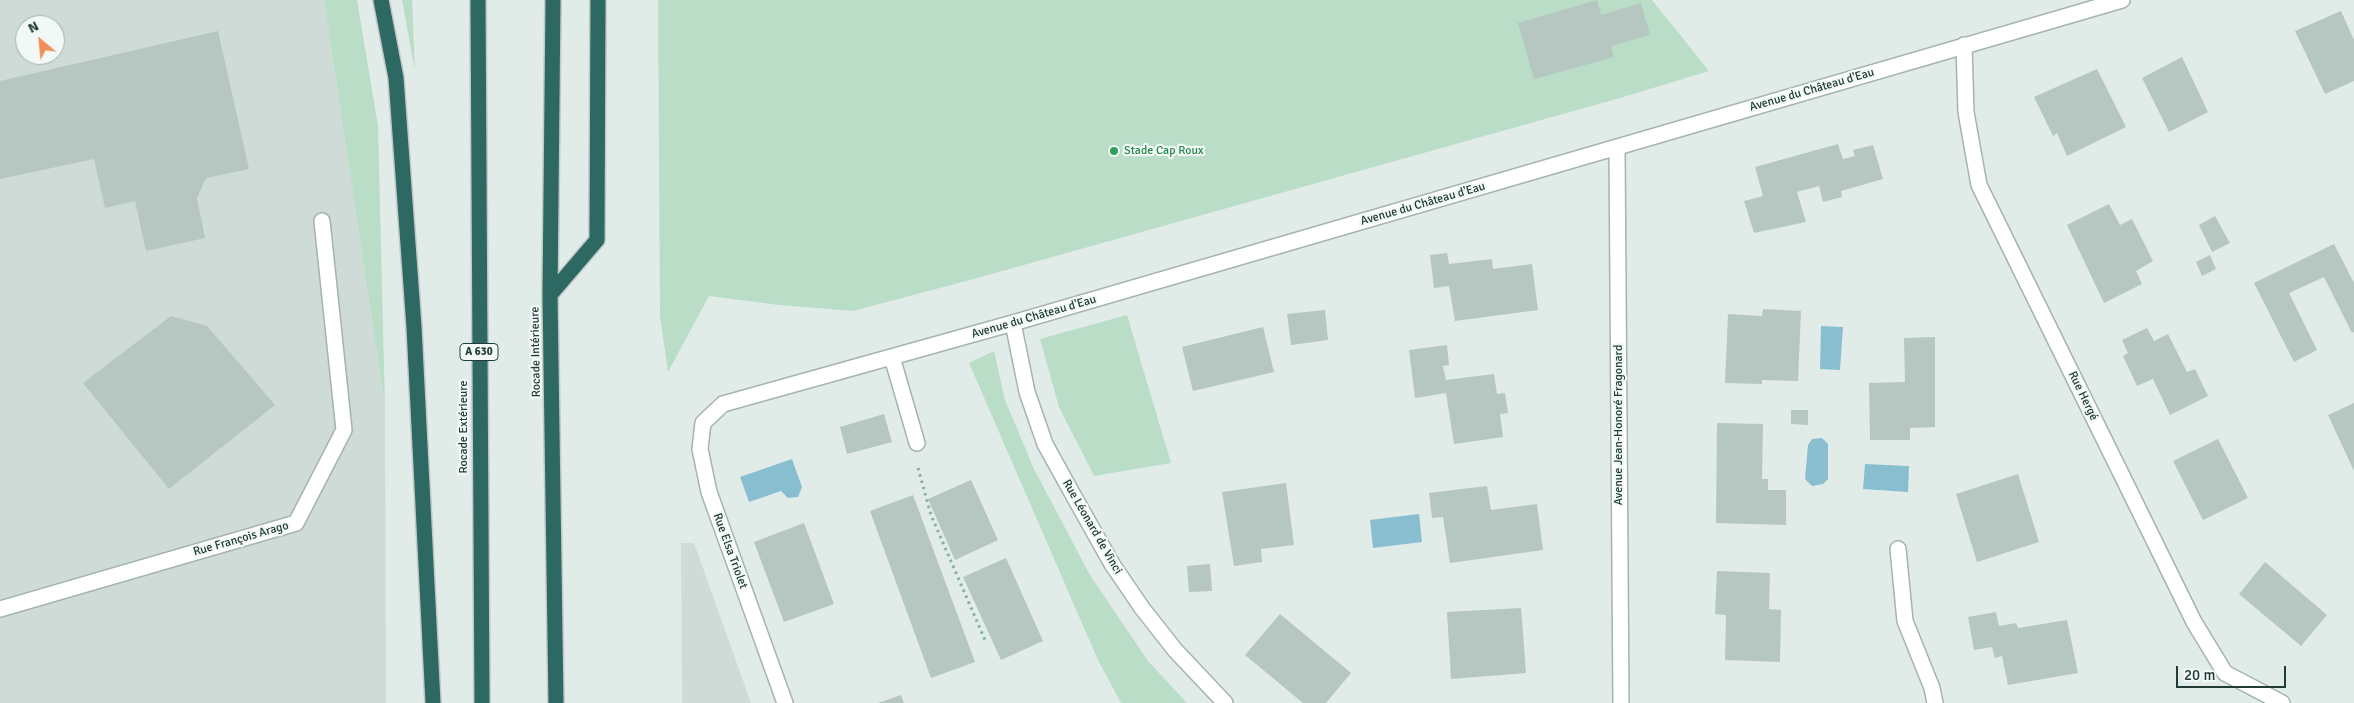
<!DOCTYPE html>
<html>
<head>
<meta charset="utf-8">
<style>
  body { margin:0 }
  #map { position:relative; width:2354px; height:703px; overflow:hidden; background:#e1ece8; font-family:Signika,sans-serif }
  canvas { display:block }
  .north { position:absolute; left:15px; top:15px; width:50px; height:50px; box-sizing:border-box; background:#f2f8f6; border:1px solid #9eadaa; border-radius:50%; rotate:332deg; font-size:14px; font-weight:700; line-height:20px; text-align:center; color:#213c38 }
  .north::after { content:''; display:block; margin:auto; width:18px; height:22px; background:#f18f5a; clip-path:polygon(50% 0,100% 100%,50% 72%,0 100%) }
  .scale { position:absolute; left:2176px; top:666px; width:110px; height:22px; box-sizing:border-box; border:2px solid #213c38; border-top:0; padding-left:6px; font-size:15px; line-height:18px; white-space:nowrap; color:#213c38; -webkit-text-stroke:4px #f2f8f6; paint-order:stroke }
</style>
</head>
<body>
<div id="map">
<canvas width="2354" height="703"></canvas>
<div class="north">N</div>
<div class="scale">20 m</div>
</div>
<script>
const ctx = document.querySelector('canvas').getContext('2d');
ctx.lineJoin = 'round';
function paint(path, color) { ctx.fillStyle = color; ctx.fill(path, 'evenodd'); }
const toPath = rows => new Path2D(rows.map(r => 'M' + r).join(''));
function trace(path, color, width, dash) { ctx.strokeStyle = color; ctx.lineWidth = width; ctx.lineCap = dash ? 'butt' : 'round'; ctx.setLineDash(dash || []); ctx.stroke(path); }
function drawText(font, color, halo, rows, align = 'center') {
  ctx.font = font + ' Signika,sans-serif'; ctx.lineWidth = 4.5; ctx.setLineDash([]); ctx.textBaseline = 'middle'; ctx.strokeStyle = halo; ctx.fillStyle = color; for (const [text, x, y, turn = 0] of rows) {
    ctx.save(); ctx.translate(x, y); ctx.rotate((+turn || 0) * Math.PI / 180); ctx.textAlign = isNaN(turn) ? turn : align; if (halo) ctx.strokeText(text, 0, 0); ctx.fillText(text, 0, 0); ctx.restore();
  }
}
const built = toPath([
  [0,0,324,0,385,407,386,703,0,703],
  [25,25,55,25,55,55,25,55],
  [681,543,694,543,751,703,682,703]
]);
const green = toPath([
  [324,0,357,0,378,126,385,407],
  [402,0,412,0,415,71],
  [658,0,1652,0,1709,71,1620,98,981,277,853,311,779,305,709,296,668,372,660,316],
  [1127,315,1171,463,1094,476,1059,407,1040,339],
  [994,351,1005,400,1034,469,1090,575,1148,661,1187,703,1121,703,1098,660,969,363]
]);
const water = toPath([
  [1821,326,1843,327,1840,370,1820,369],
  [1822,438,1828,444,1828,479,1823,484,1812,486,1805,479,1808,445,1812,439],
  [792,459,802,487,798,497,788,498,781,491,749,502,740,477],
  [1865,464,1909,466,1908,492,1863,489],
  [1419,514,1422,542,1373,548,1370,520]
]);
const building = toPath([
  [1597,0,1601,15,1641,3,1650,35,1611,46,1614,57,1534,79,1518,23],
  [2341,11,2354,40,2354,81,2325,94,2295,31],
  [218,31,249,169,206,178,197,198,205,238,146,251,135,201,105,208,94,159,0,179,0,81],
  [2182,57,2208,112,2169,132,2142,78],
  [2097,69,2126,127,2067,156,2057,133,2053,136,2034,97],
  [1838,144,1843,159,1855,156,1853,150,1873,145,1883,179,1841,191,1842,197,1823,202,1819,186,1797,192,1806,222,1754,233,1744,201,1763,196,1755,167],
  [2109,204,2120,225,2132,219,2153,261,2136,271,2142,284,2104,303,2067,225],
  [2215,216,2230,243,2212,252,2199,225],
  [2334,244,2354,283,2354,332,2352,333,2324,277,2289,293,2317,350,2294,362,2254,283],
  [1447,253,1449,264,1492,259,1493,269,1532,264,1538,310,1455,321,1449,286,1434,288,1430,255],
  [2210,255,2216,269,2202,276,2196,262],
  [1763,309,1801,311,1798,381,1762,380,1762,384,1725,383,1728,314,1762,316],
  [1325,310,1328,340,1291,345,1287,314],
  [171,316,207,326,275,405,169,489,83,383],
  [1263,327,1274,372,1193,391,1182,347],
  [2147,328,2154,341,2168,334,2187,372,2195,369,2208,396,2170,415,2153,379,2137,386,2123,356,2128,353,2122,340],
  [1935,337,1935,427,1910,428,1910,440,1870,440,1869,383,1905,382,1904,338],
  [1447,345,1449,365,1443,366,1446,380,1494,374,1497,394,1505,393,1508,413,1500,414,1503,437,1454,444,1446,393,1415,398,1409,350],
  [2354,403,2354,471,2328,415],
  [1791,410,1808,410,1808,425,1791,424],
  [884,414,892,442,847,454,840,427],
  [1717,423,1763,424,1762,479,1768,479,1768,490,1786,490,1786,525,1716,523],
  [2218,439,2248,498,2203,520,2173,461],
  [2018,474,2039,542,1977,562,1956,494],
  [971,480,998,540,955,560,928,499],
  [1286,483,1294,545,1261,549,1262,562,1234,566,1222,492],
  [1487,486,1491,510,1537,504,1543,550,1450,563,1443,517,1432,518,1429,493],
  [913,495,975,662,931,678,870,511],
  [804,523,834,604,784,622,754,542],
  [1006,558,1043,641,1001,660,963,577],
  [2265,562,2327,615,2301,646,2239,594],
  [1210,564,1212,591,1189,592,1187,566],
  [1717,571,1770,573,1769,609,1781,610,1780,662,1725,660,1726,615,1715,614],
  [1521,608,1526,673,1451,679,1447,612],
  [1996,612,1999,626,2016,623,2018,628,2067,620,2078,673,2008,685,2002,656,1995,658,1992,647,1974,650,1968,617],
  [1280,614,1351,673,1326,703,1303,703,1245,655],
  [901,695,904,703,878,703]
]);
const path = toPath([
  [918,468,931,515,985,640]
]);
const minor = toPath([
  [1964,45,1966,112,1979,185,2194,622,2225,673,2282,703],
  [1617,148,1621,703],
  [1013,323,1027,392,1045,444,1072,493,1112,564,1142,608,1175,650,1225,703],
  [892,357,917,443],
  [1898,549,1905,621,1932,688,1935,703],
  [0,609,296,523,344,430,322,221],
  [785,703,709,492,700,449,703,423,723,404,1013,323,2122,0]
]);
const highway = toPath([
  [381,0,396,78,414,327,433,703],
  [478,0,482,703],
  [553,0,550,295,556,703],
  [550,295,597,240,598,0]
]);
const markers = [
  [1114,151,5,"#2e9e5b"]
];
const shields = [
  [479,352,38]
];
const shieldNames = [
  ["A 630",479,352]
];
const streetNames = [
  ["Avenue du Château d'Eau",1812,90,-16],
  ["Avenue du Château d'Eau",1423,204,-16],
  ["Avenue du Château d'Eau",1034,317,-16],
  ["Rocade Intérieure",536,352,-91],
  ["Rue Hergé",2083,396,64],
  ["Avenue Jean-Honoré Fragonard",1619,425,-90],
  ["Rocade Extérieure",464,427,-90],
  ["Rue Léonard de Vinci",1092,527,60],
  ["Rue François Arago",241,539,-16],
  ["Rue Elsa Triolet",730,551,70]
];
const leisureNames = [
  ["Stade Cap Roux",1124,151]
];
paint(built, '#cfdbd7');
paint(green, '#baddc7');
paint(water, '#89bed1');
paint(building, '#b6c6c1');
trace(minor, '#a4b4b0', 18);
trace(highway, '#c1c8c7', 18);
trace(path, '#82afa6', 3, [2.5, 4]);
trace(minor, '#fff', 15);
trace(highway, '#2d6863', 15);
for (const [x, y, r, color] of markers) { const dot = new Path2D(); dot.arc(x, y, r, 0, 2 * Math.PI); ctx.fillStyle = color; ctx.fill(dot); trace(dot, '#f2f8f6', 2); }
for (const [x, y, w] of shields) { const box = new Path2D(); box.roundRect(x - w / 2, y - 8.5, w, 17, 4); ctx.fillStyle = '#f2f8f6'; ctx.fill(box); trace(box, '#213c38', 1); }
drawText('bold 11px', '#213c38', null, shieldNames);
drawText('12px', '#213c38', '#f2f8f6', streetNames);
drawText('12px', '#27864d', '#f2f8f6', leisureNames, 'left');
</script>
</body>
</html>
